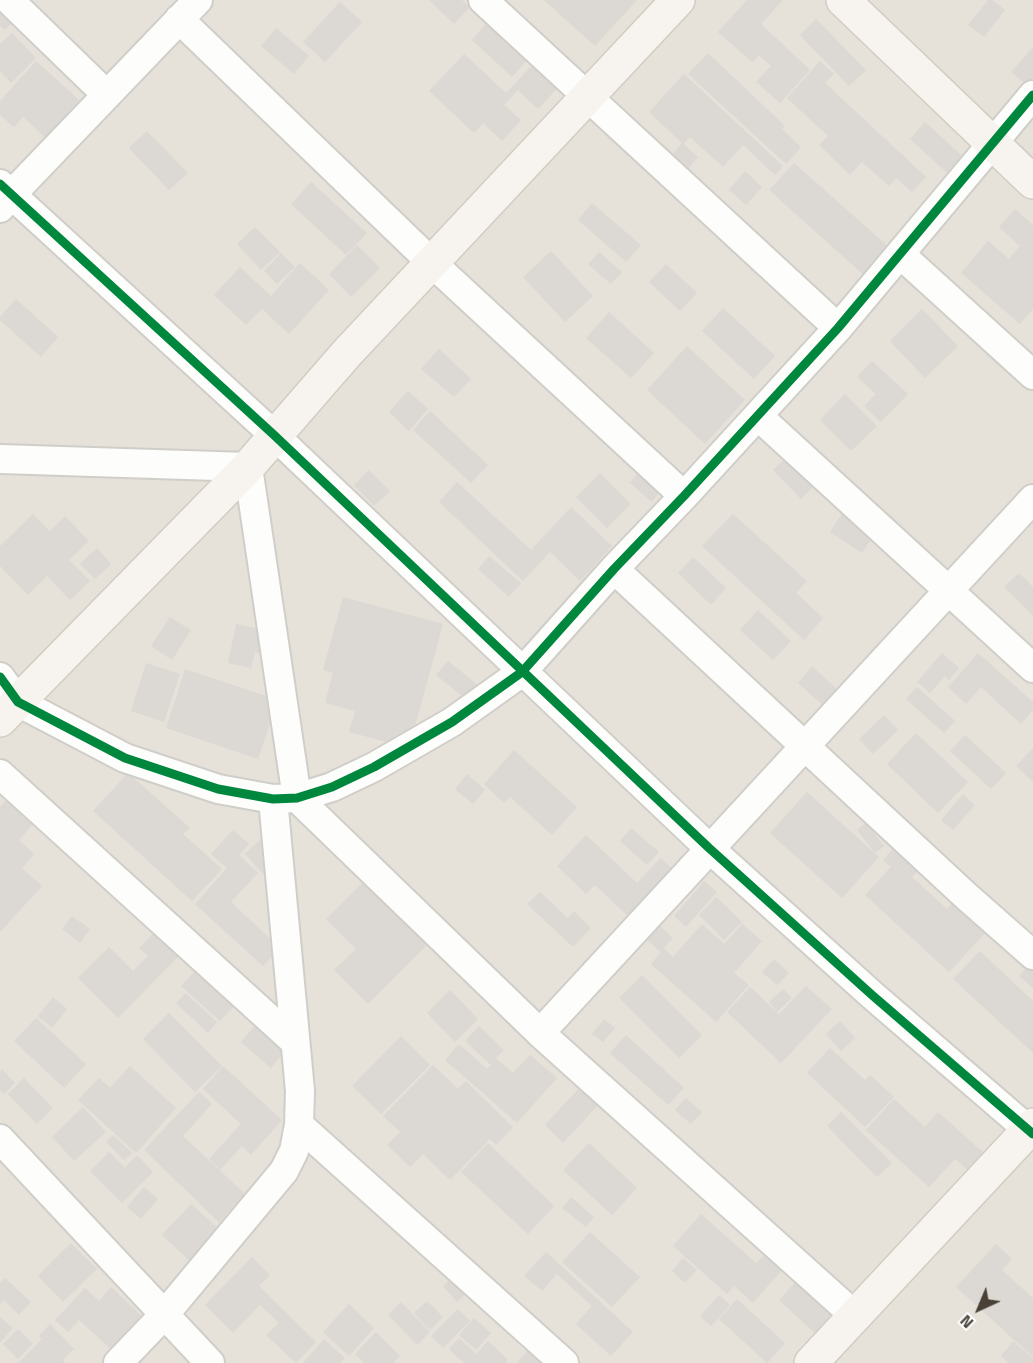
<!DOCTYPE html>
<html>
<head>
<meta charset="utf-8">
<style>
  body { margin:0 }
  #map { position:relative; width:1033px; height:1363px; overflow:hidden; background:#f2f0ec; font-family:"Titillium Web",sans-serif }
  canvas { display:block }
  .north { position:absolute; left:949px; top:1279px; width:60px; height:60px; -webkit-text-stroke:4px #fff; paint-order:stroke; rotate:224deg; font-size:16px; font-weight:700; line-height:24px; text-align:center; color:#494137 }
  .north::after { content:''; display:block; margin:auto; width:21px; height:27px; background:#494137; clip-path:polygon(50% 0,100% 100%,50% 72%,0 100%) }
</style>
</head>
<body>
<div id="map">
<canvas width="1033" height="1363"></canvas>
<div class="north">N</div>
</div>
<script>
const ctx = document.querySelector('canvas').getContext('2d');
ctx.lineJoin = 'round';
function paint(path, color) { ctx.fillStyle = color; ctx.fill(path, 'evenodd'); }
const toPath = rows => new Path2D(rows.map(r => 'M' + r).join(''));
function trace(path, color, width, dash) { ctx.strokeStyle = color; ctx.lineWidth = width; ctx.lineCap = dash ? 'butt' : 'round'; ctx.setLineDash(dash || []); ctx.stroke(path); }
const residential = toPath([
  [0,0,1033,0,1033,1363,0,1363]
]);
const building = toPath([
  [429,0,462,0,470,7,454,24],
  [544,0,637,0,595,46],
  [747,0,783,0,761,24,810,70,780,103,756,82,771,66,759,55,752,62,718,32],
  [988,0,992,0,1005,10,984,37,968,25],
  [340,2,362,22,325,62,303,42],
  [0,11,13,21,5,30,0,26],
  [816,19,866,70,849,86,800,35],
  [488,21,529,58,512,77,472,40],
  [276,28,309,56,294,74,261,46],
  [12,33,36,58,11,83,0,71,0,44],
  [1033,47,1033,78,1027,85,1011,72],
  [708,53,785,126,782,129,801,147,786,164,688,74],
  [464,54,506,93,540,57,565,80,538,109,518,90,504,105,521,120,502,141,483,123,474,133,429,91],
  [36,61,79,100,45,137,23,117,14,127,0,115,0,101],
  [820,61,834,74,825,83,926,177,912,192,896,178,889,186,862,162,850,175,819,145,828,136,787,98],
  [684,74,783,166,775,175,743,145,723,167,690,137,683,144,649,112],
  [925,122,969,162,954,179,910,139],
  [147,131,188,173,169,190,129,148],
  [682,143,698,157,689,168,673,154],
  [794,163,890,248,865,276,769,190],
  [745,171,762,187,746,205,729,190],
  [311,182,367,233,346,255,291,204],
  [592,203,641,245,626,262,578,220],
  [1015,209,1033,225,1033,309,1020,324,961,273,988,241,1009,259,1020,246,999,227],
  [255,227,280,252,261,270,237,244],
  [357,245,380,268,351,297,329,274],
  [551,251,593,296,565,322,523,277],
  [599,252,622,272,611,284,588,264],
  [281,253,295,267,277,284,264,271],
  [300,263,329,290,289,334,262,309,246,325,214,295,240,267,271,296],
  [666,264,697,293,680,311,649,282],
  [16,299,58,337,41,357,0,320,0,317],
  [723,308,775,356,754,379,702,331],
  [922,309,958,346,925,378,890,341],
  [609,312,654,353,631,378,586,338],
  [687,346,745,400,705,444,647,390],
  [439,349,471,379,454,397,421,369],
  [872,361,908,394,881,422,864,406,876,394,857,377],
  [408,391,428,409,409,431,389,412],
  [845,394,877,426,851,451,820,420],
  [430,411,488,465,471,483,413,430],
  [789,455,816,484,801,499,773,470],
  [369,470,390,491,374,506,354,485],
  [639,472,660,491,652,502,630,483],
  [600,473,631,504,607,528,576,497],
  [457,482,531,550,571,507,612,546,580,581,550,552,523,581,439,502],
  [843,512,875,533,862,553,830,532],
  [33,514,50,531,65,516,89,541,69,560,90,581,70,600,47,576,28,595,0,566,0,546],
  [733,514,807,581,796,593,823,618,804,640,702,546],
  [97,548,111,564,95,579,80,564],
  [489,556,521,583,509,597,478,569],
  [693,557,726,588,711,605,678,573],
  [1019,573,1033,587,1033,616,1004,587],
  [343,597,443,624,409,748,349,732,355,711,325,703,333,673,323,670],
  [758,610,791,641,773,660,740,630],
  [170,617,191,630,172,660,151,646],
  [236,624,274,632,269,655,255,652,251,668,228,663],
  [942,653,959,668,949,680,945,676,930,693,917,682],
  [978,653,1033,702,1033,710,1021,724,981,687,966,704,948,687],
  [448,661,478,685,467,700,436,675],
  [146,663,180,674,164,722,131,711],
  [812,666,840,692,826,708,798,683],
  [185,669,278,700,258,759,166,728],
  [917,687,955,721,944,733,906,699],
  [884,715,898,730,873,754,859,739],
  [916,733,968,782,938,813,887,764],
  [965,735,1006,773,991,789,950,751],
  [1033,748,1033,782,1016,766],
  [514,750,577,807,552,835,510,797,504,803,484,784],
  [128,773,190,828,183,834,222,869,192,901,93,811],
  [467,774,485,790,473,804,455,789],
  [807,792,879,857,842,898,770,833],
  [963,794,975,805,953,830,941,820],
  [6,800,33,824,19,840,34,854,22,868,42,886,0,932,0,807],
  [866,823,884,846,875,853,857,830],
  [631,828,659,852,647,865,620,841],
  [233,830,249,844,239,855,258,873,231,902,280,948,263,966,195,904,227,868,211,854],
  [586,835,637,883,661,858,674,871,630,918,595,885,586,894,557,866],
  [264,836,284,858,264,875,245,854],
  [901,840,926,862,912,877,947,909,956,899,989,929,949,972,865,895,891,867,883,860],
  [368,877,431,941,368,1004,334,970,356,949,326,919],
  [704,881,717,892,686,927,674,916],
  [540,892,568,918,574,911,591,928,573,947,527,904],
  [716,897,742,922,724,940,699,915],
  [72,916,90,929,80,943,62,929],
  [702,924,724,944,742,924,762,941,734,973,749,985,716,1022,651,964,661,952,647,940,660,926,673,938,664,948,673,957],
  [155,932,179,956,118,1018,78,978,109,947,133,971,148,956,139,948],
  [980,951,1033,1001,1033,1053,953,979],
  [774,959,789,973,777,985,762,972],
  [1030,963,1033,966,1033,988,1019,976],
  [196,970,234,1006,220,1021,181,986],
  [642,975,702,1035,679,1058,619,998],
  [806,986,832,1009,781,1063,727,1012,750,987,779,1014],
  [783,989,792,998,777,1012,769,1002],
  [450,990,478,1019,455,1042,427,1013],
  [186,993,217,1022,208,1033,176,1003],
  [53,997,67,1009,52,1028,38,1016],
  [169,1013,222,1066,195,1092,143,1039],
  [36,1018,86,1064,64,1088,14,1041],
  [604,1019,615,1028,603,1042,592,1034],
  [840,1021,855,1038,841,1051,826,1034],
  [256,1024,286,1050,271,1068,241,1042],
  [479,1026,504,1050,496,1058,513,1073,530,1055,557,1078,517,1123,445,1060,459,1044,487,1069,491,1065,465,1041],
  [626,1035,684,1088,668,1105,610,1053],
  [401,1036,430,1065,381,1114,352,1086],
  [830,1048,865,1080,870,1075,894,1097,865,1127,807,1073],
  [433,1065,458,1089,466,1081,513,1127,496,1145,490,1139,450,1180,423,1154,410,1167,387,1145,400,1132,383,1116],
  [130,1066,176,1108,136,1153,78,1100,99,1078,110,1088],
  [223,1066,282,1120,251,1155,242,1146,220,1170,209,1159,241,1124,203,1089],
  [2,1069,15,1083,4,1094,0,1090,0,1072],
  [24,1078,53,1108,37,1124,8,1094],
  [581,1086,599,1104,563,1143,545,1125],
  [199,1092,212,1104,183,1136,245,1194,219,1222,144,1150],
  [686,1098,702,1112,691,1124,675,1110],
  [894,1099,925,1127,938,1112,985,1154,969,1171,955,1159,929,1187,866,1130],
  [83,1107,106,1132,74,1161,52,1137],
  [841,1112,892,1163,877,1177,827,1126],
  [113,1135,132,1153,124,1160,106,1142],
  [488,1143,554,1206,528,1234,461,1172],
  [589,1143,637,1188,612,1215,563,1170],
  [109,1152,125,1168,137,1155,153,1172,122,1203,90,1171],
  [144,1187,158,1199,141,1219,127,1207],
  [571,1197,594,1217,586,1227,562,1208],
  [191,1204,220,1230,191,1262,162,1235],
  [701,1214,756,1263,764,1255,781,1271,753,1303,734,1286,727,1294,673,1246],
  [590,1232,640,1277,612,1307,562,1262],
  [71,1243,97,1269,63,1302,38,1276],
  [996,1244,1012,1259,1002,1270,1033,1298,1033,1357,956,1287],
  [546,1252,633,1332,611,1356,576,1324,592,1306,557,1274,542,1291,524,1276],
  [252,1257,270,1275,259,1286,316,1342,296,1363,266,1335,279,1323,260,1305,233,1333,205,1305],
  [683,1258,697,1270,685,1283,672,1271],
  [458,1272,472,1288,457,1302,443,1286],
  [5,1278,31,1302,19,1315,4,1300,0,1304,0,1283],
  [797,1280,836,1316,818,1336,779,1300],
  [111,1287,144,1318,113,1351,79,1320,68,1332,55,1320,85,1288,99,1301],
  [719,1295,730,1305,711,1326,700,1316],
  [737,1299,785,1343,767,1363,719,1319],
  [427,1301,443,1317,430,1330,414,1313],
  [401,1302,430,1332,417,1345,388,1315],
  [349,1304,374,1328,349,1356,323,1332],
  [458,1309,470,1321,443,1348,431,1336],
  [0,1317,13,1328,0,1343],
  [474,1318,491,1333,476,1350,459,1335],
  [50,1324,74,1349,63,1360,65,1363,18,1363,42,1339,39,1336],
  [18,1329,33,1344,18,1359,3,1344],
  [376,1332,400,1356,393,1363,364,1363,355,1354],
  [459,1338,476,1354,488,1341,508,1360,505,1363,464,1363,449,1349],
  [324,1339,345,1358,340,1363,303,1363],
  [1013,1341,1033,1358,1033,1363,1009,1363,1001,1356],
  [530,1348,547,1363,517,1363]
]);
const street = toPath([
  [9,0,107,95],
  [483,0,838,328],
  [179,19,432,263,684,496],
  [0,184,274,435,709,848,872,995,1033,1134],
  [0,208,11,195,198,0],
  [900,254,1033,375],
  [758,416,1033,668],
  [0,459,248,467,297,798,540,1033,854,1315],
  [614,569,965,895,1033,955],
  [0,677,18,702,125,758,218,789,273,799,297,798,332,787,374,767,452,722,522,672,614,569,684,496,838,328,1033,95],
  [0,774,295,1042],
  [540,1033,1033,499],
  [299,1125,564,1363],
  [0,1139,210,1363],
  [118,1363,164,1315,284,1171,294,1151,299,1125,300,1091,273,799]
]);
const secondary = toPath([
  [843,0,1033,182],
  [0,720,248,467,347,353,678,0],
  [811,1363,1033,1125]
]);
const cycleway = toPath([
  [0,184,274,435,709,848,872,995,1033,1134],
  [0,677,18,702,125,758,218,789,273,799,297,798,332,787,374,767,452,722,522,672,614,569,684,496,838,328,1033,95]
]);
paint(residential, '#e6e1d9');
paint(building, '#dcd9d4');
trace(street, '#d0cec9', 32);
trace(secondary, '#d2cdc3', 36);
trace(street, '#fdfdfc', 28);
trace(secondary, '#f7f4ef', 33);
trace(cycleway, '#00873e', 9);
</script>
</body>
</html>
